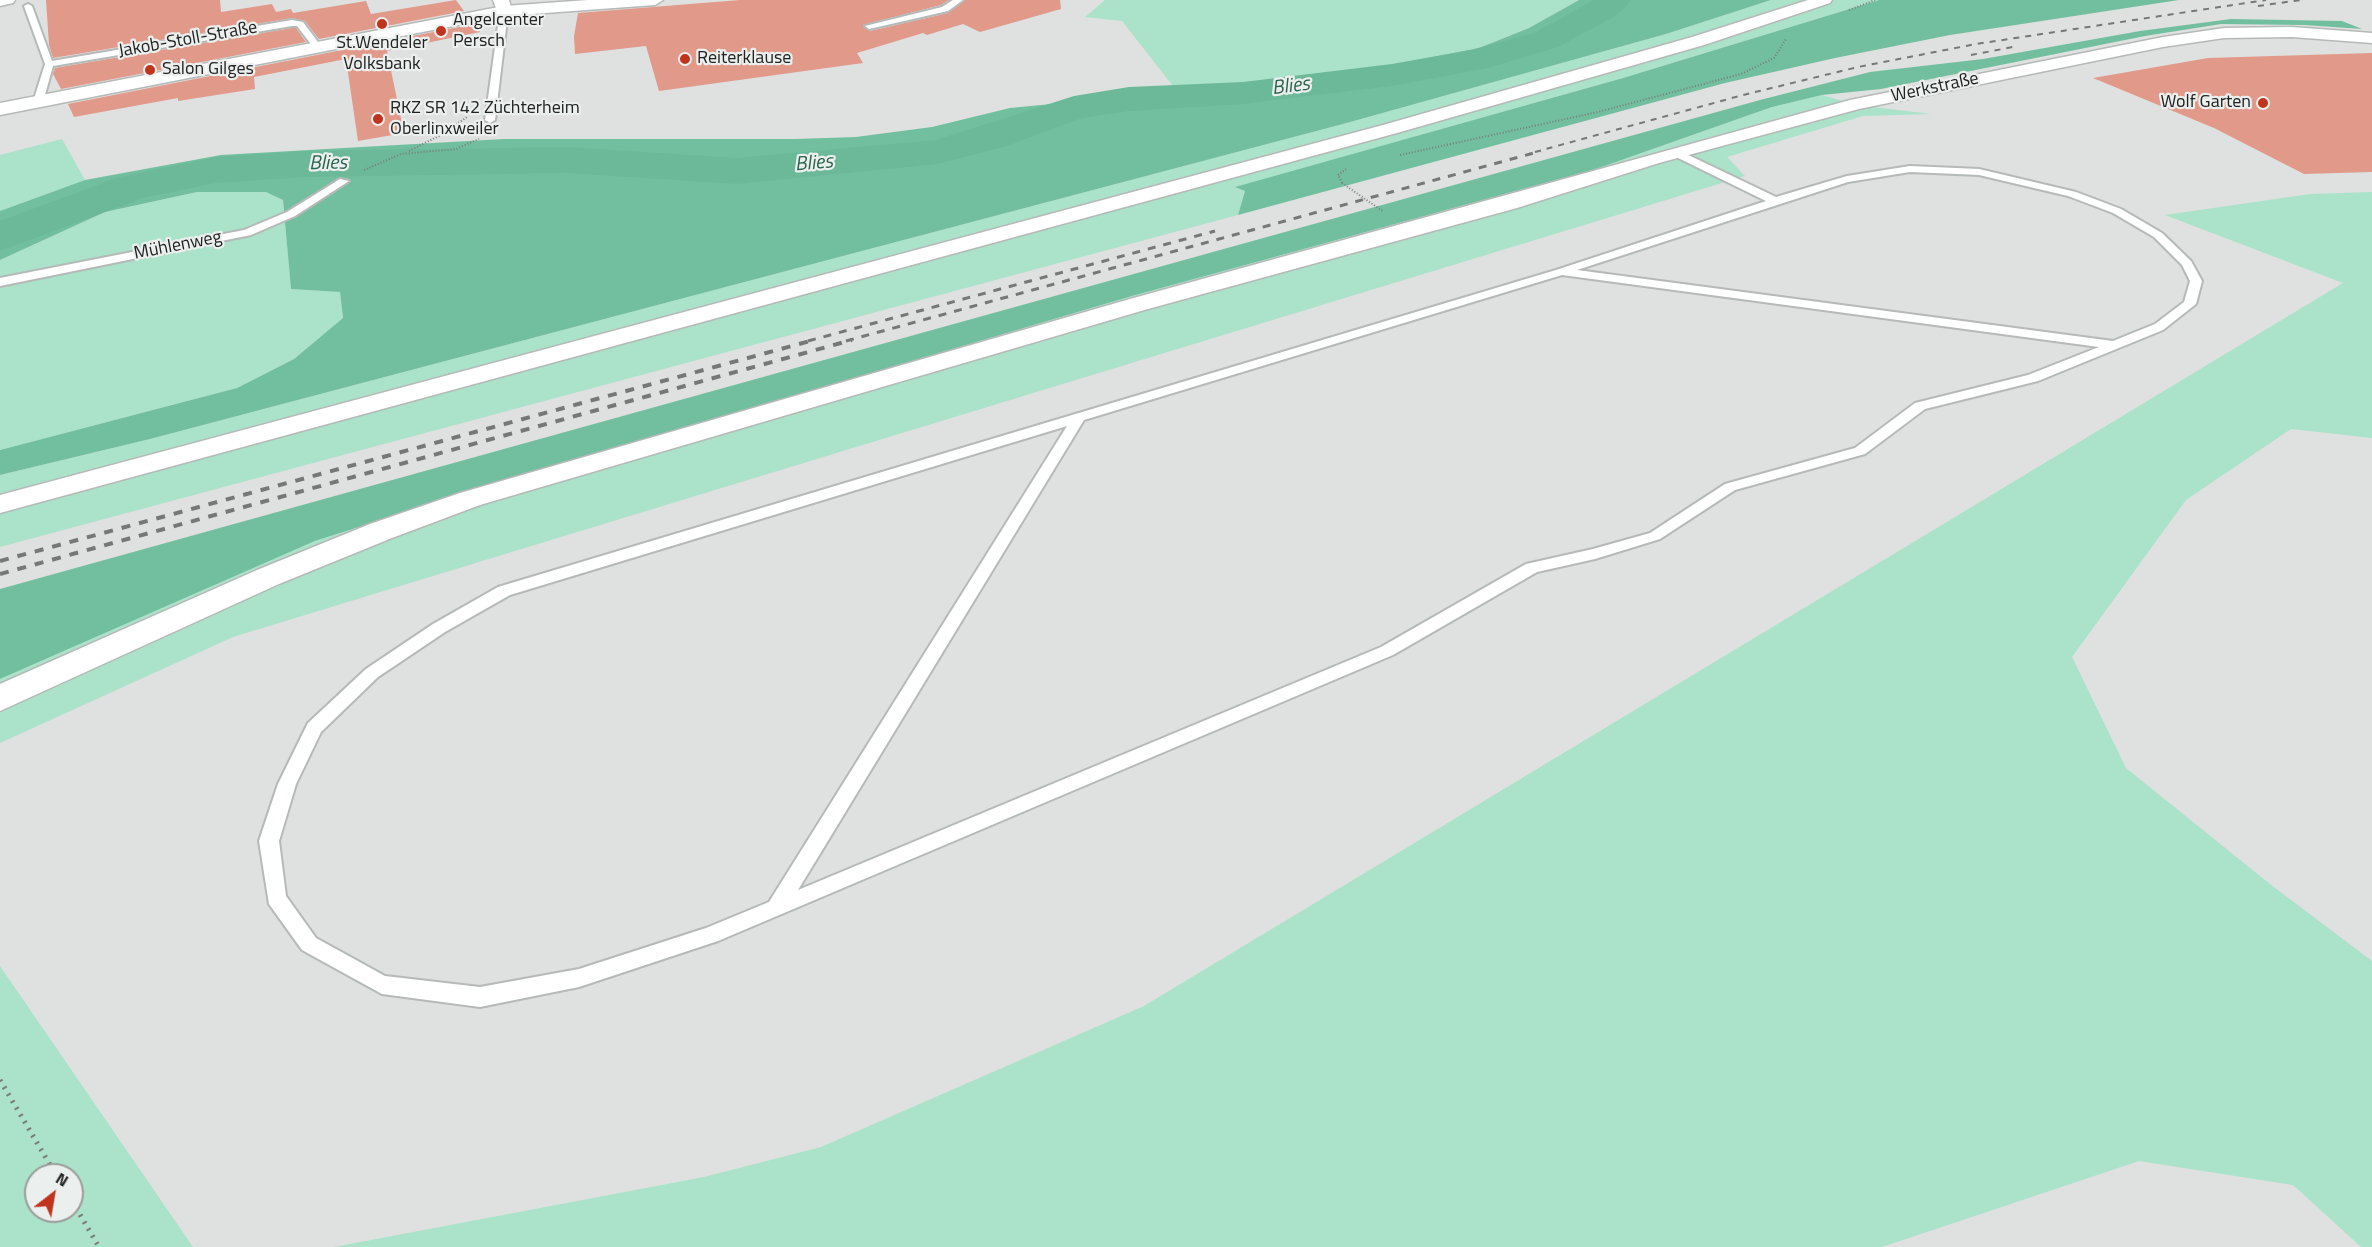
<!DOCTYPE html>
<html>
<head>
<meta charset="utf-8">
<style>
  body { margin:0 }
  #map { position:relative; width:2372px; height:1247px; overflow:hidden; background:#dee1e0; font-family:"Titillium Web",sans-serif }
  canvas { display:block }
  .north { position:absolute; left:24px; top:1163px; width:60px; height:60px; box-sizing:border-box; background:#ebefed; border:2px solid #9a9d9b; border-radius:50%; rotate:31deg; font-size:16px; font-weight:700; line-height:24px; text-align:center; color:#202121 }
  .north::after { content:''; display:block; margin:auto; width:21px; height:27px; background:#c0341e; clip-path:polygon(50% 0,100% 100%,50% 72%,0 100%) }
</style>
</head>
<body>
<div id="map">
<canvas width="2372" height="1247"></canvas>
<div class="north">N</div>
</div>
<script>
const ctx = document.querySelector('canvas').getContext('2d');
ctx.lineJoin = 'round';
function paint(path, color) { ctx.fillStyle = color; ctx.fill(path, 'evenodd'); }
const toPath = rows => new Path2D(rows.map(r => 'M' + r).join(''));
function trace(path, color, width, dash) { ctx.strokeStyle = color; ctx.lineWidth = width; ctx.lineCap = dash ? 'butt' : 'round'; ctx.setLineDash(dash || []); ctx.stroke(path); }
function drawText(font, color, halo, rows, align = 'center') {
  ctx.font = font + ' "Titillium Web",sans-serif'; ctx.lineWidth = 4.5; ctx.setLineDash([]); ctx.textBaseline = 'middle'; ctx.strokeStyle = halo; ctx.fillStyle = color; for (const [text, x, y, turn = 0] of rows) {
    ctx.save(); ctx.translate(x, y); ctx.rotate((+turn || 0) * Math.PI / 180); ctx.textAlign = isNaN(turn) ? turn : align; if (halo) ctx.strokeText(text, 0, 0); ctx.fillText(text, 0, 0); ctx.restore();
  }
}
const green = toPath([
  [1105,0,1579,0,1529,28,1479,48,1380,67,1217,88,1176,90,1122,21,1085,17],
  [1771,0,1879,0,1623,78,1236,187,1245,191,1238,215,0,547,0,475,150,439,1343,124,1666,34],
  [1822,95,1857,105,1931,114,1863,116,1727,157,1745,176,233,637,0,743,0,679,315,541,468,492,1132,296,1596,169,1772,107],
  [62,139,85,180,0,211,0,155],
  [197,192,266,192,283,200,291,289,340,292,343,318,294,359,237,388,0,450,0,260,105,212],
  [2372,192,2372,438,2291,429,2186,500,2072,657,2126,768,2270,884,2372,961,2372,1247,2361,1247,2293,1185,2139,1161,1882,1247,334,1247,704,1177,821,1147,1144,1006,2343,283,2165,215,2310,194],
  [0,966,193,1247,0,1247],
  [36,1175,72,1175,72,1211,36,1211]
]);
const forest = toPath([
  [1579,0,1771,0,1666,34,1343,124,150,439,0,475,0,450,237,388,294,359,343,318,340,292,291,289,283,200,266,192,197,192,105,212,0,260,0,211,85,180,221,155,344,148,504,139,795,139,856,137,932,127,1010,108,1217,88,1380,67,1479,48,1529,28],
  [1879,0,2179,0,1950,35,1835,58,1725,83,1238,215,1245,191,1235,187,1623,78],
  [2231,19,2342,21,2362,29,2304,25,2221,24,2145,36,1881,89,1822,95,1772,107,1596,169,1132,296,468,492,315,541,0,679,0,589,1760,100,1870,72,1983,59,2140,31]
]);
const river = toPath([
  [1594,0,1632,0,1617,15,1558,47,1488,68,1392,86,1243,104,1129,111,1082,118,1007,146,938,164,737,184,568,173,306,177,216,183,143,198,0,251,0,221,116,178,216,157,306,151,568,147,737,158,936,140,1074,96,1129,87,1243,82,1392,64,1471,50,1534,33,1594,0]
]);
const building = toPath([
  [46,0,220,0,221,12,272,4,276,12,291,9,293,13,366,1,371,14,456,0,464,11,319,39,305,21,292,18,53,58,49,45],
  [740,0,949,0,941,5,863,25,870,31,948,13,965,0,1060,0,1061,9,980,32,963,24,927,35,923,33,857,53,863,63,659,91,646,46,575,54,574,36,578,13],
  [474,24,480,32,387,51,404,133,358,141,346,59,254,77,255,89,178,101,178,98,74,117,68,104],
  [292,28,296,28,306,42,61,89,53,74,55,68],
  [2372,53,2372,172,2304,174,2214,128,2093,78,2208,58]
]);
const pathFar1 = toPath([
  [1849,10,1875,0],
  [409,151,439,136,467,117],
  [1400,155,1598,112,1741,74,1774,58,1786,39],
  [364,170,401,154,456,149,479,139],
  [1342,183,1338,175,1346,169]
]);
const path = toPath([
  [0,1080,56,1175],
  [72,1201,99,1247]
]);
const service = toPath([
  [953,0,963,0,948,11,869,29,865,26,942,7,953,0],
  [28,4,32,6,52,61,292,20,303,22,321,46,314,48,297,26,292,26,53,66,43,102,38,105,33,102,45,64,24,6,28,4],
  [504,9,508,11,495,120,490,123,485,120,500,11,504,9],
  [1672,151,1680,151,1776,197,1847,176,1910,166,1979,169,2076,192,2121,209,2162,233,2191,261,2202,281,2196,304,2163,330,2038,381,1925,409,1865,454,1735,490,1660,539,1595,559,1537,572,1393,655,718,941,579,987,480,1007,382,994,302,950,269,904,259,841,278,784,308,723,366,669,433,624,498,587,1556,270,1766,201,1672,155,1672,151],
  [1910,172,1979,175,2068,196,2113,213,2154,237,2182,265,2190,281,2184,302,2155,324,2113,341,1577,270,1848,182,1910,172],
  [1562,275,2099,347,2028,375,1915,403,1855,448,1725,484,1650,533,1593,549,1526,564,1381,647,798,890,1084,420,1562,275],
  [1067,426,769,902,706,928,579,969,480,987,385,976,316,938,286,896,279,841,296,784,321,732,378,677,445,632,510,595,1067,426],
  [340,179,349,181,295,216,251,235,0,286,0,278,244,230,287,212,340,179]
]);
const minor = toPath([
  [0,0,15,0,13,3,0,6,0,0],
  [493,0,509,0,512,11,510,14,498,14,493,0],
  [2292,27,2372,33,2372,43,2292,37,2224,38,2163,47,1859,109,1659,163,1517,208,1148,309,480,505,392,538,279,584,0,711,0,684,257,570,370,524,460,493,1130,299,1850,100,2163,37,2224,28,2292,27]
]);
const secondary = toPath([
  [588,0,663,0,655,5,504,16,0,115,0,103,504,6,588,0]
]);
const trunk = toPath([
  [1808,0,1832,0,1830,3,1704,45,1397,133,0,513,0,495,1383,125,1692,37,1808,0]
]);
const railFar2 = toPath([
  [2258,6,2301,0],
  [1971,55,2018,46],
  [1535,152,1743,95,1858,67,1976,44,2266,0]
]);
const railFar1 = toPath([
  [808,341,1215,231],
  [846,341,1541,151]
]);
const rail = toPath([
  [0,561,814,340],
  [0,574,852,340]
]);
const pathBridge = toPath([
  [1342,183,1384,212]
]);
const markers = [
  [382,24,6,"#c0341e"],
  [441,31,6,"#c0341e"],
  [685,59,6,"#c0341e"],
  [150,70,6,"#c0341e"],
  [2263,103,6,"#c0341e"],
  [378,119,6,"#c0341e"]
];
const farPoinames = [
  ["Angelcenter",453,21],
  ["Persch",453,42],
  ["St.Wendeler",382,44,"center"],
  ["Volksbank",382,65,"center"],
  ["Reiterklause",697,59],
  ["Salon Gilges",162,70],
  ["Wolf Garten",2251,103,"right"],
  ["RKZ SR 142 Züchterheim",390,109],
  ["Oberlinxweiler",390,130]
];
const farStreetnames = [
  ["Jakob-Stoll-Straße",188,40,-10],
  ["Werkstraße",1935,88,-12],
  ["Mühlenweg",178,246,-11]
];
const farWaternames = [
  ["Blies",1291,87,-7],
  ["Blies",328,164,-1],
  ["Blies",814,164,-5]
];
paint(green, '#abe2ca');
paint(forest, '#72bf9f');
paint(river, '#6cb99a');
paint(building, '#e1998a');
trace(service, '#b5b9b7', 4);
trace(minor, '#b5b9b7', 3);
trace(secondary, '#b5b9b7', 3);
trace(trunk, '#b5b9b7', 3);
trace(pathFar1, '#7a7c7c', 2, [1, 2]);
trace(path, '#7a7c7c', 5, [2, 6]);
paint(service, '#fff');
paint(minor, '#fff');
paint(secondary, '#fff');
paint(trunk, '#fff');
trace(railFar2, '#767877', 2, [6, 6]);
trace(railFar1, '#767877', 3, [8, 8]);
trace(rail, '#767877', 4, [9, 9]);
trace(pathBridge, '#7a7c7c', 2, [1, 2]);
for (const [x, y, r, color] of markers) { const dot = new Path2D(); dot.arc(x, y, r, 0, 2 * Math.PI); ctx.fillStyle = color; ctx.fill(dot); trace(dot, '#ebefed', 2); }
drawText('18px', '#202121', '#ebefed', farPoinames, 'left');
drawText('18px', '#202121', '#ebefed', farStreetnames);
drawText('italic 20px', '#28634d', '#ebefed', farWaternames);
</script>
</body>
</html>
